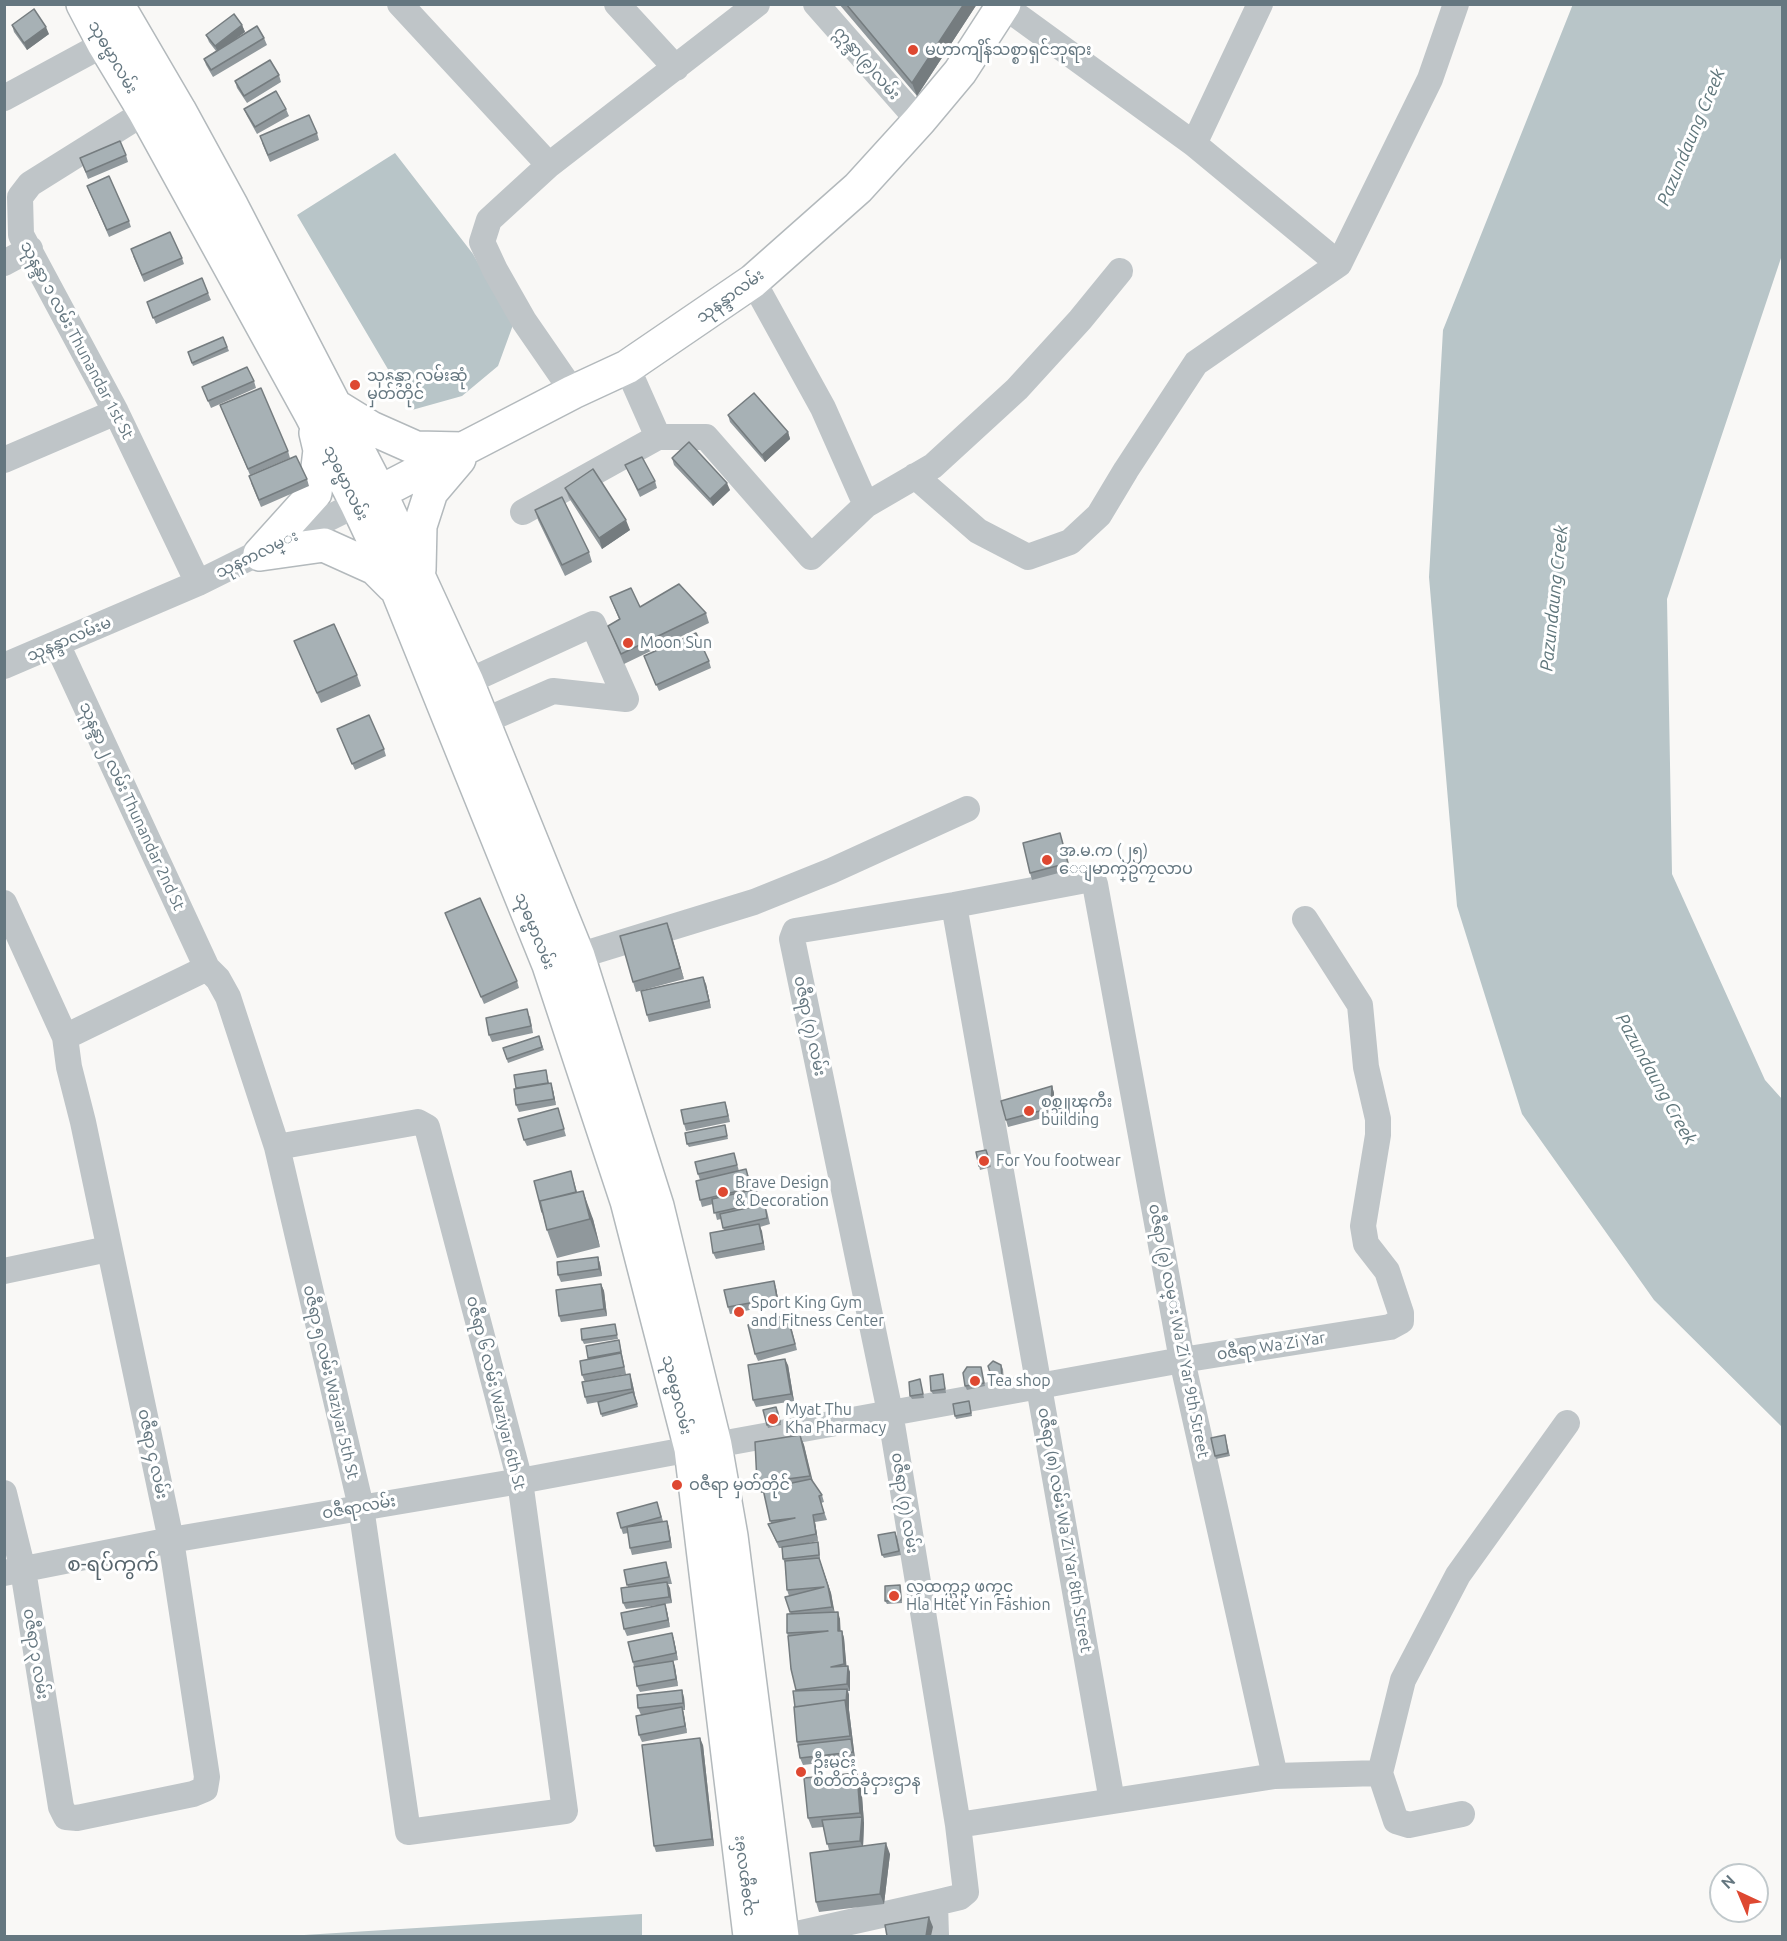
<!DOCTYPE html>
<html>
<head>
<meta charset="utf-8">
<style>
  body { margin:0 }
  #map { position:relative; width:1787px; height:1941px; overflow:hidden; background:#f9f8f6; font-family:Ubuntu,sans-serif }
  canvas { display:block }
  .frame { position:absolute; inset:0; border:6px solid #657780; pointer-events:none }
  .north { position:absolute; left:1709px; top:1863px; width:60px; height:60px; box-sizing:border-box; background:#fff; border:2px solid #c1c9cc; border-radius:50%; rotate:316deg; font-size:16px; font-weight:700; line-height:24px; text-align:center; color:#657780 }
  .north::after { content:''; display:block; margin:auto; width:21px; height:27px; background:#de4831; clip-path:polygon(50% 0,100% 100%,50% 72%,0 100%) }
</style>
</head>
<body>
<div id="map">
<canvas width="1787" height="1941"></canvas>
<div class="frame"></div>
<div class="north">N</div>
</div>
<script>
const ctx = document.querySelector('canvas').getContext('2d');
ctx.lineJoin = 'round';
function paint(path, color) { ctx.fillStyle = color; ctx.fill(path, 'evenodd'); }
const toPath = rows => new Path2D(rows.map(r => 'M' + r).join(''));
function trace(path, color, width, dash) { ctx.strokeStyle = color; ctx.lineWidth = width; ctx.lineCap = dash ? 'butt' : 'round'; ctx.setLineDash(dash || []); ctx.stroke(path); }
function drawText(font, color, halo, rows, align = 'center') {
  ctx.font = font + ' Ubuntu,"Noto Sans Myanmar",sans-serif'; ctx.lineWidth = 6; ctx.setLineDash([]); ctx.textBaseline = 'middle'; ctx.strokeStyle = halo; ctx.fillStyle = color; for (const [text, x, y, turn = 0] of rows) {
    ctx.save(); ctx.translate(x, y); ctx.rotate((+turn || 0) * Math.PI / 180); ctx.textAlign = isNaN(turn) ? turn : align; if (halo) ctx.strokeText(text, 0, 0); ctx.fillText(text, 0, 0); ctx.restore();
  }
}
const water = toPath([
  [1573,4,1782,5,1782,255,1667,599,1672,874,1765,1080,1782,1099,1782,1427,1654,1300,1522,1114,1457,906,1429,577,1443,330],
  [395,153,473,254,513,325,498,366,462,396,412,410,297,215],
  [642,1914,642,1936,288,1936]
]);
const minor = toPath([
  [400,4,549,165],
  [617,4,676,68],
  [816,4,919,121],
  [1004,6,1194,144,1339,264],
  [4,98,104,44],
  [145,112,30,184,20,197,21,235,116,412,198,583],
  [1194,144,1260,4],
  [4,263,30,249],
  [753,281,823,408,866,505],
  [627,367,658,437],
  [573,392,524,321,495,270,482,242,489,220,549,165,757,4],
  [4,460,116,412],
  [915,476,978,531,1028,557,1070,542,1099,515,1126,470,1196,363,1339,264,1430,79,1456,4],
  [523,512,658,437,706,437,811,557,866,505,933,466,1017,389,1080,320,1120,271],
  [57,644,207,968,218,979,228,997,277,1147,361,1507,408,1832,565,1811,520,1481,427,1127,418,1122,277,1147],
  [4,666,198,583,357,504],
  [467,682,593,624,626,699,553,691,484,721],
  [4,903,65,1037,69,1067,83,1122,171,1540,207,1777,205,1789,193,1794,77,1818,66,1817,61,1807,23,1570,4,1493],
  [954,905,1112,1801],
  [578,956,754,902,831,871,967,809],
  [65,1037,207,968],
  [4,1271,108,1249],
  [715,1445,1182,1360,1390,1327,1401,1321,1401,1313,1387,1271,1366,1244,1363,1226,1378,1135,1378,1119,1366,1067,1360,1005,1305,919],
  [4,1573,171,1540,520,1481,691,1449],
  [1462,1814,1409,1825,1396,1821,1380,1773,1403,1680,1458,1575,1567,1423],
  [958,1825,1275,1776,1380,1773],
  [935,1903,936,1936],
  [788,1936,935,1903,960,1897,966,1892,958,1825,890,1412,792,939,795,931,954,905,1086,880,1095,884,1182,1360,1275,1776]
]);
const major = toPath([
  [83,4,104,44,145,112,311,414,357,504,397,589,549,965,627,1201,691,1449,750,1936],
  [117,4,179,110,232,207,380,493,467,682,578,956,657,1206,715,1445,731,1536,782,1936],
  [337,407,371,428,416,448,463,449],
  [361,502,573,392,627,367,753,281,858,188,919,121,960,72,1004,4],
  [260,554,315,493,320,450,316,433],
  [260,554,324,545,375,568,393,586],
  [419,570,420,526,431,492,459,459]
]);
const wall = toPath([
  [839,4,977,4,917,96],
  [12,25,49,34,27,50,14,32],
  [242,25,245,32,232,41,264,38,267,45,213,77,206,65,204,59,216,51,209,42,206,35],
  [279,75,281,82,247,103,237,88,235,81],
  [244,109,286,109,289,116,257,134,247,116],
  [317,133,319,140,270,162,262,143],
  [126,155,128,162,88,179,80,158],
  [87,186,129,221,131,227,109,237],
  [133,256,182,258,184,264,144,282],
  [208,293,211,300,156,324,147,302],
  [223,337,229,351,193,366,188,352],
  [254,381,256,388,211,408,202,387],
  [220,405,288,451,290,458,250,475],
  [728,415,788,432,790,439,765,462,730,422],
  [672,458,730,490,713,506,674,465],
  [625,465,655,481,657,488,640,497],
  [307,479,309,486,261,507,251,483],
  [565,488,630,530,602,549,569,498],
  [535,510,589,552,592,562,565,576,538,520],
  [610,597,640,607,706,613,709,623,624,664,608,626,619,619],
  [294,641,357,675,361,686,321,703],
  [644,656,709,661,711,668,659,691],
  [337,729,384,749,386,756,355,770],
  [1062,840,1070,870,1032,880,1030,873],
  [445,913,517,981,519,988,484,1004],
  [667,923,684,979,636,992,633,982],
  [706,984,711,1008,649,1022,647,1015],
  [530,1016,533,1033,492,1042,489,1035],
  [539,1036,544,1050,508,1063,503,1048],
  [547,1074,549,1084,553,1090,556,1105,519,1112,516,1105,517,1089,514,1075],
  [1052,1086,1054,1093,1054,1115,1008,1127,1006,1120],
  [725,1102,727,1108,730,1122,686,1131,684,1124],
  [558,1108,566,1136,527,1146,524,1140],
  [725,1125,728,1139,689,1147,687,1144],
  [986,1150,991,1167,980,1170,979,1166],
  [734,1153,739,1171,749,1176,752,1190,759,1196,761,1205,767,1211,770,1224,760,1227,765,1250,716,1259,713,1253,724,1231,721,1219,717,1220,713,1204,702,1207,700,1200,700,1180,698,1174],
  [573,1178,577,1192,593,1219,600,1247,557,1258,547,1230,542,1212],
  [598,1257,600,1264,602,1276,561,1282,558,1275],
  [601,1284,604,1291,607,1316,561,1322,559,1316],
  [776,1288,779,1304,730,1314,728,1307],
  [790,1322,797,1350,758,1361,755,1354],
  [615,1324,618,1339,584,1344,582,1340],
  [620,1344,626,1374,587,1381,632,1381,635,1395,638,1407,602,1417,598,1402,587,1404,585,1397,585,1382,582,1375,589,1359,586,1346],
  [788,1365,794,1401,756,1407,753,1400],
  [1001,1365,1003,1369,1004,1381,995,1384,988,1366],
  [981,1367,985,1386,967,1390,965,1386],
  [943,1374,946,1393,933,1394,931,1391],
  [920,1379,924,1398,912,1399,910,1396],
  [970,1404,972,1416,956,1419,955,1416],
  [778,1410,781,1425,768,1428,767,1425],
  [800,1435,804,1445,812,1481,822,1495,824,1502,821,1503,827,1520,815,1522,818,1541,799,1545,819,1545,820,1558,819,1558,831,1593,834,1612,840,1619,840,1631,842,1631,844,1638,846,1666,850,1672,850,1691,848,1691,849,1695,849,1710,855,1759,803,1765,800,1758,797,1742,795,1707,797,1691,791,1669,788,1636,787,1633,791,1614,785,1597,789,1596,787,1590,785,1563,783,1559,782,1548,779,1548,768,1524,771,1523,764,1493,761,1493,757,1483],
  [1225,1435,1230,1456,1216,1459,1215,1456],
  [657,1502,663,1521,667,1521,669,1528,672,1548,632,1555,630,1548,628,1533,623,1534,621,1528],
  [897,1535,901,1555,884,1558,882,1555],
  [668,1568,672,1584,668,1584,672,1603,665,1604,667,1611,670,1627,627,1636,624,1629,660,1605,626,1609,623,1603,628,1587,624,1570],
  [900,1585,901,1588,902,1603,887,1604,885,1601],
  [672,1633,674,1640,678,1660,673,1661,675,1667,678,1686,640,1692,637,1686,634,1667,633,1662],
  [684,1697,685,1710,683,1710,687,1733,642,1742,639,1735,641,1715,638,1708],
  [703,1745,714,1846,656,1852,654,1846],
  [861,1783,864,1823,863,1846,890,1854,884,1904,819,1912,816,1902,829,1850,823,1827,812,1828,808,1818]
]);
const shadedWall = toPath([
  [964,4,977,4,917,96,912,83],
  [242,25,245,32,218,52,215,46],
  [46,27,49,34,27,50,24,43],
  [788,432,790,439,765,462,762,455],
  [727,483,730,490,713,506,710,499],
  [626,520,630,530,602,549,599,538],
  [667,923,671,933,684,979,680,968],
  [703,977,706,984,711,1008,709,1001],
  [551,1083,553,1090,556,1105,554,1099],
  [1052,1086,1054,1093,1054,1115,1051,1108],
  [583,1191,593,1219,600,1247,590,1219],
  [759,1224,762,1231,765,1250,763,1243],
  [598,1257,600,1264,602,1276,599,1269],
  [774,1281,776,1288,779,1304,777,1298],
  [601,1284,604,1291,607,1316,604,1309],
  [785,1359,788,1365,794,1401,791,1394],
  [630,1374,632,1381,635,1395,632,1389],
  [800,1435,804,1445,814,1486,810,1476],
  [813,1515,815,1522,818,1541,816,1534],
  [667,1521,669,1528,672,1548,670,1541],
  [819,1558,831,1593,835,1614,832,1607],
  [667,1582,670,1588,672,1603,669,1597],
  [665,1604,667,1611,670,1627,668,1620],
  [838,1612,840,1619,841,1638,838,1631],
  [842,1631,844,1638,847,1671,844,1664],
  [672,1633,674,1640,678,1660,676,1653],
  [673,1661,675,1667,678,1686,676,1679],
  [848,1666,850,1672,850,1691,847,1684],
  [847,1689,849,1695,849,1710,855,1759,853,1752,845,1700],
  [682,1690,684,1697,685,1710,683,1703],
  [682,1707,684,1714,687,1733,685,1726],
  [700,1738,703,1745,714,1846,712,1839],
  [857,1773,861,1783,864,1823,860,1813],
  [862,1817,864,1823,863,1848,860,1841],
  [886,1843,890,1854,884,1904,880,1894],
  [929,1917,933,1927,931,1936,926,1936]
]);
const building = toPath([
  [846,4,964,4,912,83,846,4],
  [34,9,46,27,24,43,12,25,34,9],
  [234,14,242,25,215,46,206,35,234,14],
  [257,26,264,38,211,70,204,59,257,26],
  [270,60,279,75,244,96,235,81,270,60],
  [276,91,286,109,255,127,244,109,276,91],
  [309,115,317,133,268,155,260,136,309,115],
  [120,141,126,155,86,172,80,158,120,141],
  [109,176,129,221,107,230,87,186,109,176],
  [170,232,182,258,142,275,131,249,170,232],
  [202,278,208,293,153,318,147,302,202,278],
  [223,337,227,347,192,363,188,352,223,337],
  [247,367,254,381,208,401,202,387,247,367],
  [261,388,288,451,248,469,220,405,261,388],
  [754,393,788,432,762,455,728,415,754,393],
  [689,442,727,483,710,499,672,458,689,442],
  [296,456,307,479,259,500,249,476,296,456],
  [642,457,655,481,638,490,625,465,642,457],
  [593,469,626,520,599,538,565,488,593,469],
  [562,497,589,552,562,565,535,510,562,497],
  [679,584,706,613,621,654,608,626,620,619,610,597,631,588,640,607,679,584],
  [334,624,357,675,317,693,294,641,334,624],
  [696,633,709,661,656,685,644,656,696,633],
  [369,715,384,749,352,764,337,729,369,715],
  [1060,833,1068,863,1030,873,1023,843,1060,833],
  [480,898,517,981,481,997,445,913,480,898],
  [667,923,680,968,633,982,620,936,667,923],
  [703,977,709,1001,647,1015,641,991,703,977],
  [527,1009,531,1026,489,1035,486,1018,527,1009],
  [539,1036,542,1047,507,1059,503,1048,539,1036],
  [546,1070,548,1083,516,1088,514,1075,546,1070],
  [551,1083,554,1099,516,1105,514,1089,551,1083],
  [1052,1086,1051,1108,1006,1120,1001,1101,1052,1086],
  [725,1102,728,1116,684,1124,681,1110,725,1102],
  [558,1108,564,1129,524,1140,518,1119,558,1108],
  [725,1125,727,1136,687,1144,685,1133,725,1125],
  [986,1150,990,1163,979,1166,976,1152,986,1150],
  [734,1153,737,1165,698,1174,695,1162,734,1153],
  [746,1169,751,1188,700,1200,696,1181,746,1169],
  [571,1171,576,1192,540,1201,542,1212,534,1181,571,1171],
  [756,1189,759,1203,714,1213,712,1199,756,1189],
  [583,1191,590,1219,547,1230,540,1201,583,1191],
  [765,1204,767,1218,723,1228,720,1214,765,1204],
  [759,1224,763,1243,713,1253,710,1233,759,1224],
  [598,1257,599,1269,558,1275,557,1262,598,1257],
  [774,1281,777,1298,728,1307,724,1290,774,1281],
  [601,1284,604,1309,559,1316,556,1290,601,1284],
  [787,1315,795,1344,755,1354,748,1325,787,1315],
  [615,1324,617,1335,582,1340,581,1329,615,1324],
  [619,1340,621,1352,588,1358,586,1346,619,1340],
  [621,1353,624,1367,582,1375,580,1361,621,1353],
  [785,1359,791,1394,753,1400,748,1365,785,1359],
  [993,1361,1001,1365,1002,1378,993,1381,988,1366,993,1361],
  [967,1367,981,1367,984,1383,965,1386,963,1373,967,1367],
  [630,1374,632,1389,585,1397,582,1382,630,1374],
  [943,1374,945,1389,931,1391,930,1376,943,1374],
  [920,1379,923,1394,910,1396,909,1382,920,1379],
  [633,1392,637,1404,601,1414,598,1402,633,1392],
  [969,1401,971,1413,955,1416,953,1404,969,1401],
  [776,1407,780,1422,767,1425,763,1410,776,1407],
  [800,1435,810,1476,757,1483,755,1442,800,1435],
  [1225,1435,1228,1453,1215,1456,1211,1438,1225,1435],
  [811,1479,822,1495,819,1496,824,1513,813,1515,816,1534,777,1542,768,1524,795,1518,770,1521,763,1489,811,1479],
  [657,1502,661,1517,621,1528,617,1513,657,1502],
  [667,1521,670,1541,630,1548,627,1527,667,1521],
  [895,1532,899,1551,882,1555,878,1535,895,1532],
  [818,1542,819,1555,783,1559,782,1547,818,1542],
  [819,1558,828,1586,832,1607,790,1612,785,1597,824,1587,787,1590,785,1561,819,1558],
  [666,1562,669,1577,627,1585,624,1570,666,1562],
  [667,1582,669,1597,623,1603,621,1588,667,1582],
  [900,1585,901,1600,885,1601,885,1586,900,1585],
  [665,1604,668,1620,624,1629,621,1613,665,1604],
  [838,1612,838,1631,842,1631,844,1664,831,1667,848,1666,847,1684,796,1690,791,1669,788,1636,828,1631,787,1633,787,1614,838,1612],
  [672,1633,676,1653,633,1662,628,1642,672,1633],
  [673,1661,676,1679,637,1686,634,1667,673,1661],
  [847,1689,846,1703,845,1700,795,1707,793,1691,847,1689],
  [682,1690,683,1703,638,1708,637,1695,682,1690],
  [845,1700,850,1736,797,1742,794,1707,845,1700],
  [682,1707,685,1726,639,1735,636,1716,682,1707],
  [700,1738,712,1839,654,1846,642,1745,700,1738],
  [851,1739,853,1752,800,1758,798,1745,851,1739],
  [857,1773,860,1813,808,1818,804,1778,857,1773],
  [862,1817,860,1841,827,1844,822,1820,862,1817],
  [886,1843,880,1894,816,1902,810,1853,886,1843],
  [929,1917,926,1936,887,1936,885,1925,929,1917]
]);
const markers = [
  [913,50,6,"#de4831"],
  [355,385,6,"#de4831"],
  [628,643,6,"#de4831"],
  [1047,860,6,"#de4831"],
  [1029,1111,6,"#de4831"],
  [984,1161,6,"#de4831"],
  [723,1192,6,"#de4831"],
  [739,1312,6,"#de4831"],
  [975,1381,6,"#de4831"],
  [773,1419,6,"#de4831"],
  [677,1485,6,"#de4831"],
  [894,1596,6,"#de4831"],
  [801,1772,6,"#de4831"]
];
const poiNames = [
  ["မဟာကျိန်သစ္စာရှင်ဘုရား",925,50],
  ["သုနန္ဒာ လမ်းဆုံ",367,376],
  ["မှတ်တိုင်",367,394],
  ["Moon Sun",640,643],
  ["အ.မ.က (၂၅)",1059,851],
  ["ေျမာက္ဥကၠလာပ",1059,869],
  ["စစ္သူၾကီး",1041,1102],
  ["building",1041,1120],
  ["For You footwear",996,1161],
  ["Brave Design",735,1183],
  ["& Decoration",735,1201],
  ["Sport King Gym",751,1303],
  ["and Fitness Center",751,1321],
  ["Tea shop",987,1381],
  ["Myat Thu",785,1410],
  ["Kha Pharmacy",785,1428],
  ["ဝဇီရာ မှတ်တိုင်",689,1485],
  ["လွထက္ယဥ္ ဖက္ရွင္",906,1587],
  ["Hla Htet Yin Fashion",906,1605],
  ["ဦးမင်း",813,1763],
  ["စတိတ်ခုံငှားဌာန",813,1781]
];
const streetNames = [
  ["သုဓမ္မာလမ်း",113,57,60],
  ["ဣန္ဒာ(၉)လမ်း",867,63,49],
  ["သုနန္ဒာလမ်း",730,296,-36],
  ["သုနန္ဒာ ၁ လမ်း Thunandar 1st St",77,340,62],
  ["သုဓမ္မာလမ်း",346,483,64],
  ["သုနၵာလမ္း",257,554,-26],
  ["သုနန္ဒာလမ်းမ",69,639,-23],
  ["သုနန္ဒာ ၂ လမ်း Thunandar 2nd St",132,806,65],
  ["သုဓမ္မာလမ်း",535,931,68],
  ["၀ဇီရာ (၇) လမ်း",810,1026,78],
  ["၀ဇီရာ (၉) လမ္း Wa Zi Yar 9th Street",1179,1331,79],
  ["၀ဇီရာ Wa Zi Yar",1271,1346,-9],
  ["ဝဇီရာ ၅ လမ်း Waziyar 5th St",331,1382,77],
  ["ဝဇီရာ ၆ လမ်း Waziyar 6th St",496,1393,76],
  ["သုဓမ္မာလမ်း",677,1395,76],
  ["ဝဇီရာ ၄ လမ်း",153,1454,78],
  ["၀ဇီရာ (၇) လမ်း",905,1503,81],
  ["ဝဇီရာလမ်း",359,1507,-10],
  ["၀ဇီရာ (၈) လမ်း Wa Zi Yar 8th Street",1065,1530,80],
  ["ဝဇီရာ ၃ လမ်း",36,1654,81],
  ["သုဓမ္မာလမ်း",743,1876,-97]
];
const waterNames = [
  ["Pazundaung Creek",1691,137,-67],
  ["Pazundaung Creek",1554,598,-84],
  ["Pazundaung Creek",1656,1079,61]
];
const quarterNames = [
  ["စ-ရပ်ကွက်",113,1564]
];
paint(water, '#b8c5c8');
trace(major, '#b3b9bc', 36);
trace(minor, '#bfc5c8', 26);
trace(major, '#fff', 33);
paint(wall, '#90989c');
paint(shadedWall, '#757c7f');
paint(building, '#a7b1b5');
trace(building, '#757c7f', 1.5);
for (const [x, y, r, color] of markers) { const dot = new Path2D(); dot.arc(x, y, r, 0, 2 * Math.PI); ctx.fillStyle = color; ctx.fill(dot); trace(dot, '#fff', 2); }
drawText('16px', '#657780', '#fff', poiNames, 'left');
drawText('16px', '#657780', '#fff', streetNames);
drawText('italic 18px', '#5f767b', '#fff', waterNames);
drawText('20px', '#56646c', '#fff', quarterNames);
</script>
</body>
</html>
